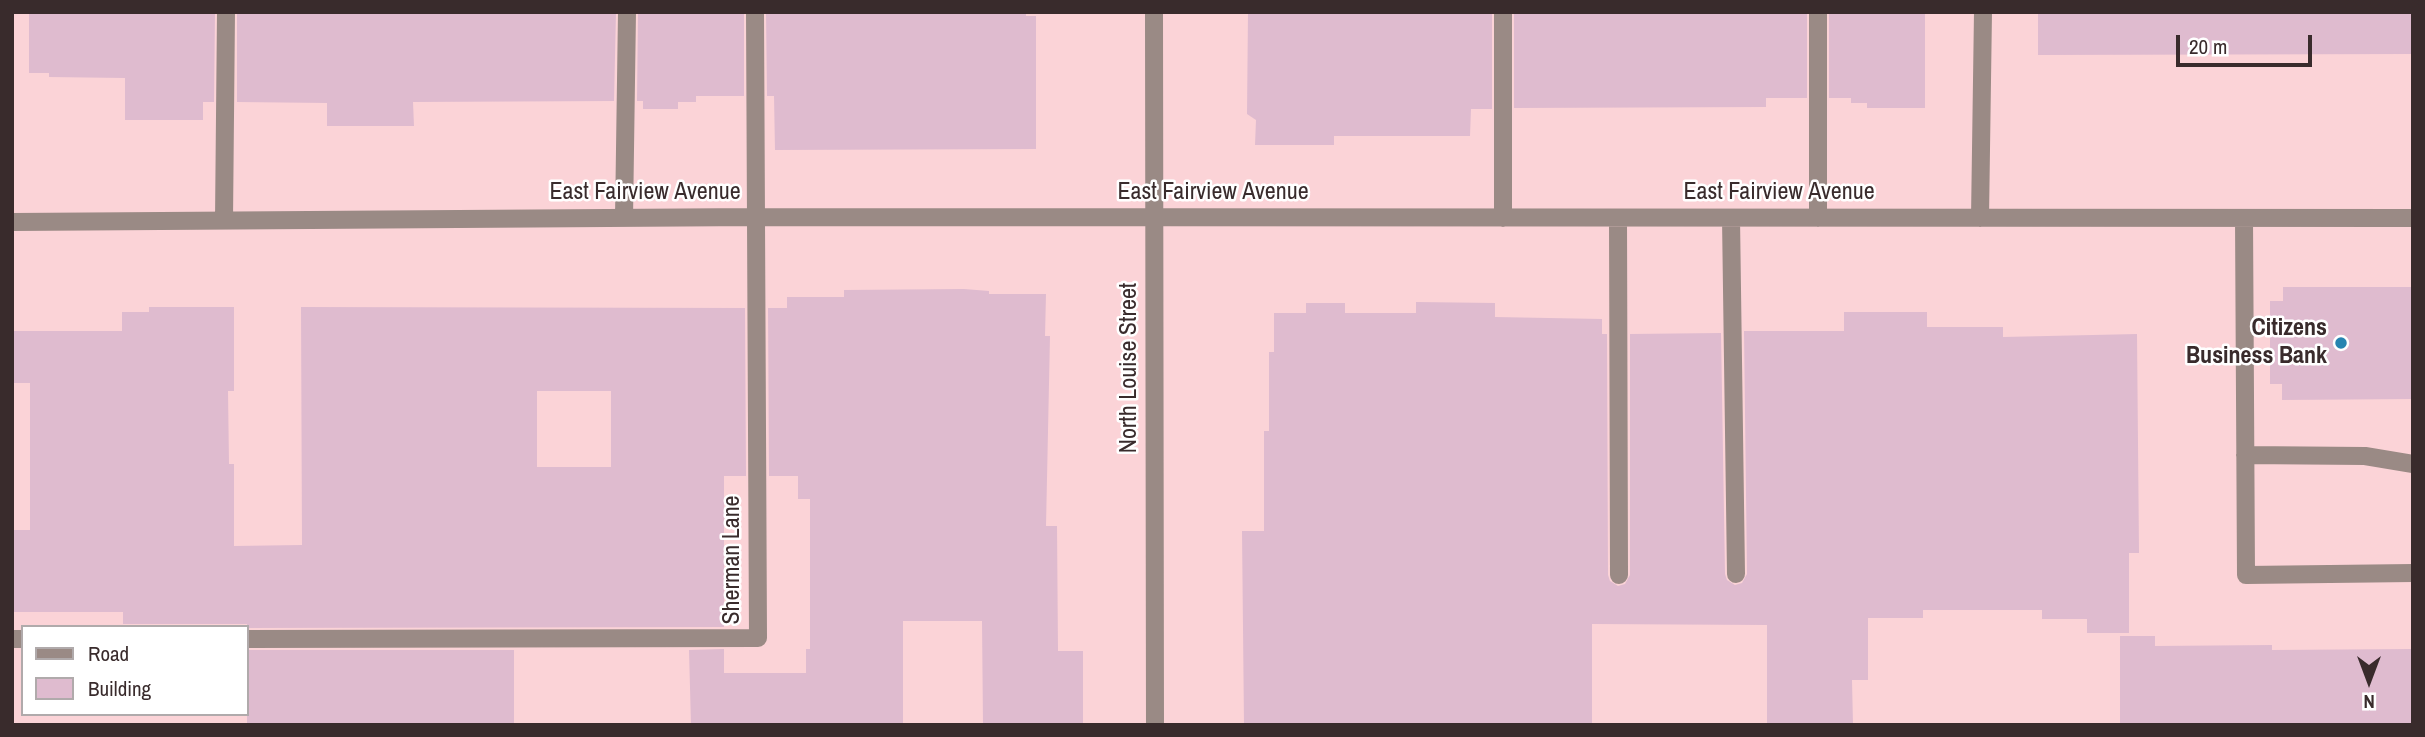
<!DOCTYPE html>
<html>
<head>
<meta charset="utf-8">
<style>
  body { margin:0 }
  #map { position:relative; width:2425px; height:737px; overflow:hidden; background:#fbd3d7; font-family:"Archivo Narrow",sans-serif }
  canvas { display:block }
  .frame { position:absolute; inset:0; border:14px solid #392b2c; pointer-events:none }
  .legend { position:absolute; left:21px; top:625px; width:228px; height:91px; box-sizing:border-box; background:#fff; border:2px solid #b0aaab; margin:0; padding:9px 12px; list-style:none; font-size:21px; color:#392b2c }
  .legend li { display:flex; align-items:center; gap:14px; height:35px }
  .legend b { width:35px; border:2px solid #b0aaab }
  .north { position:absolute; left:2334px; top:646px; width:70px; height:70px; -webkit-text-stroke:5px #fff; paint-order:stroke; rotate:180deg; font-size:19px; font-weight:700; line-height:28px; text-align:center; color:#392b2c }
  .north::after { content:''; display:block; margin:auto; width:24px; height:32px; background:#392b2c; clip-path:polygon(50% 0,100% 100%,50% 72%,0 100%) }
  .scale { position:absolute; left:2176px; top:35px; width:136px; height:32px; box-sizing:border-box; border:4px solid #392b2c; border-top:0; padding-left:9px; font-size:21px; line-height:24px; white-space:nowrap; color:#392b2c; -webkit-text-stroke:5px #fff; paint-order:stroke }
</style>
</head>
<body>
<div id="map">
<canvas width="2425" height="737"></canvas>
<div class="frame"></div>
<ul class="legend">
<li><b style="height:9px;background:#9a8a85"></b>Road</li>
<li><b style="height:19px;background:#dfbbcf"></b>Building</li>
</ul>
<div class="north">N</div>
<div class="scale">20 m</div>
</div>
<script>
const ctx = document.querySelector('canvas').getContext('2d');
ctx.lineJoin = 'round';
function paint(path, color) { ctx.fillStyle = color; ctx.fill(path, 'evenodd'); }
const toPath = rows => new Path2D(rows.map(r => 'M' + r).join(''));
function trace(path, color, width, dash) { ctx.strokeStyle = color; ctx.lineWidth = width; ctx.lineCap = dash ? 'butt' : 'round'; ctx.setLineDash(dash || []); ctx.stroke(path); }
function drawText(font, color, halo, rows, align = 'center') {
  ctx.font = font + ' "Archivo Narrow",sans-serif'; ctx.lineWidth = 5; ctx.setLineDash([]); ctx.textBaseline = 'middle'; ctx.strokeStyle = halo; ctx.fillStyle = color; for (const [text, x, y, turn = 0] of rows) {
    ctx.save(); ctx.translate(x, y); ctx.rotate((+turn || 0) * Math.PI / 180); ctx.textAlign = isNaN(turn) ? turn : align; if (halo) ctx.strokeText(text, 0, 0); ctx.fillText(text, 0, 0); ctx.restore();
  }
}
const building = toPath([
  [29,12,215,12,214,102,203,102,203,120,125,120,125,78,49,77,49,73,29,73],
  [237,12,616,12,614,101,413,102,414,126,327,126,327,103,237,102],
  [638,12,744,12,744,96,696,96,696,102,678,102,678,109,643,109,643,101,637,101],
  [766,12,1026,12,1026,16,1036,16,1036,149,775,150,774,96,767,96],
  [1248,12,1492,12,1492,109,1471,109,1470,136,1334,136,1334,145,1255,145,1256,120,1247,114],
  [1514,12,1807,12,1807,98,1766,98,1766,107,1514,108],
  [1829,12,1925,12,1925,108,1867,108,1867,103,1851,103,1851,98,1829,98],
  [2038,12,2413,12,2413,54,2038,55],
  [2283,287,2413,287,2413,399,2282,400,2282,384,2270,384,2270,301,2283,301],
  [964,289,989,291,989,294,1046,294,1045,336,1050,336,1046,526,1057,526,1058,651,1083,651,1083,725,983,725,982,621,903,621,903,725,691,725,689,650,724,649,724,673,806,673,806,649,810,649,810,499,798,499,798,476,769,476,768,308,787,308,787,297,844,297,844,290],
  [1416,302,1495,303,1495,317,1602,319,1602,334,1607,334,1608,575,1610,581,1618,586,1625,584,1630,575,1630,334,1721,333,1725,574,1727,580,1735,585,1742,583,1747,574,1744,331,1844,331,1844,312,1927,312,1927,327,2003,327,2003,337,2137,334,2139,553,2129,553,2129,633,2087,633,2087,619,2042,619,2042,610,1923,610,1923,618,1868,618,1868,680,1852,680,1853,725,1767,725,1767,625,1592,624,1592,725,1244,725,1242,531,1264,531,1264,431,1269,431,1269,352,1274,352,1274,313,1306,313,1306,303,1345,303,1345,313,1416,313],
  [149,307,234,307,234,391,228,391,229,464,234,464,234,546,302,545,301,307,745,308,746,476,724,476,724,627,247,628,247,624,123,624,123,612,12,612,12,530,30,530,30,383,12,383,12,331,122,331,122,312,149,312],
  [537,391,611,391,611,467,537,467],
  [2120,636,2155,636,2155,646,2272,645,2272,650,2413,649,2413,725,2120,725],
  [247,650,514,650,514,725,247,725]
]);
const minor = toPath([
  [1154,12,1155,725],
  [1503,12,1503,218],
  [1818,12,1818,218],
  [624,218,627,12],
  [1618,218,1619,575],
  [1731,218,1736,574],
  [1980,218,1983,12],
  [2244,218,2246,575,2413,573],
  [224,220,226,12],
  [12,222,756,217,2413,218],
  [2245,455,2365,456,2413,464],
  [12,639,23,639],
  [247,639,758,638,755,12]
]);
const markers = [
  [2341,343,7,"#2784b0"]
];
const streetNames = [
  ["East Fairview Avenue",645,193],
  ["East Fairview Avenue",1213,193],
  ["East Fairview Avenue",1779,193],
  ["North Louise Street",1130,368,-90],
  ["Sherman Lane",733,560,-90]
];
const poiNames = [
  ["Citizens",2327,329],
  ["Business Bank",2327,357]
];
paint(building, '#dfbbcf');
trace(minor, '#9a8a85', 18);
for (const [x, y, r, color] of markers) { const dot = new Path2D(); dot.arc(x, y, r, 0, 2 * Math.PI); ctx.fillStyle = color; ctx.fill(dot); trace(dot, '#fff', 2.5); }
drawText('24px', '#392b2c', '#fff', streetNames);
drawText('bold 24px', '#392b2c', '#fff', poiNames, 'right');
</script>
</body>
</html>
